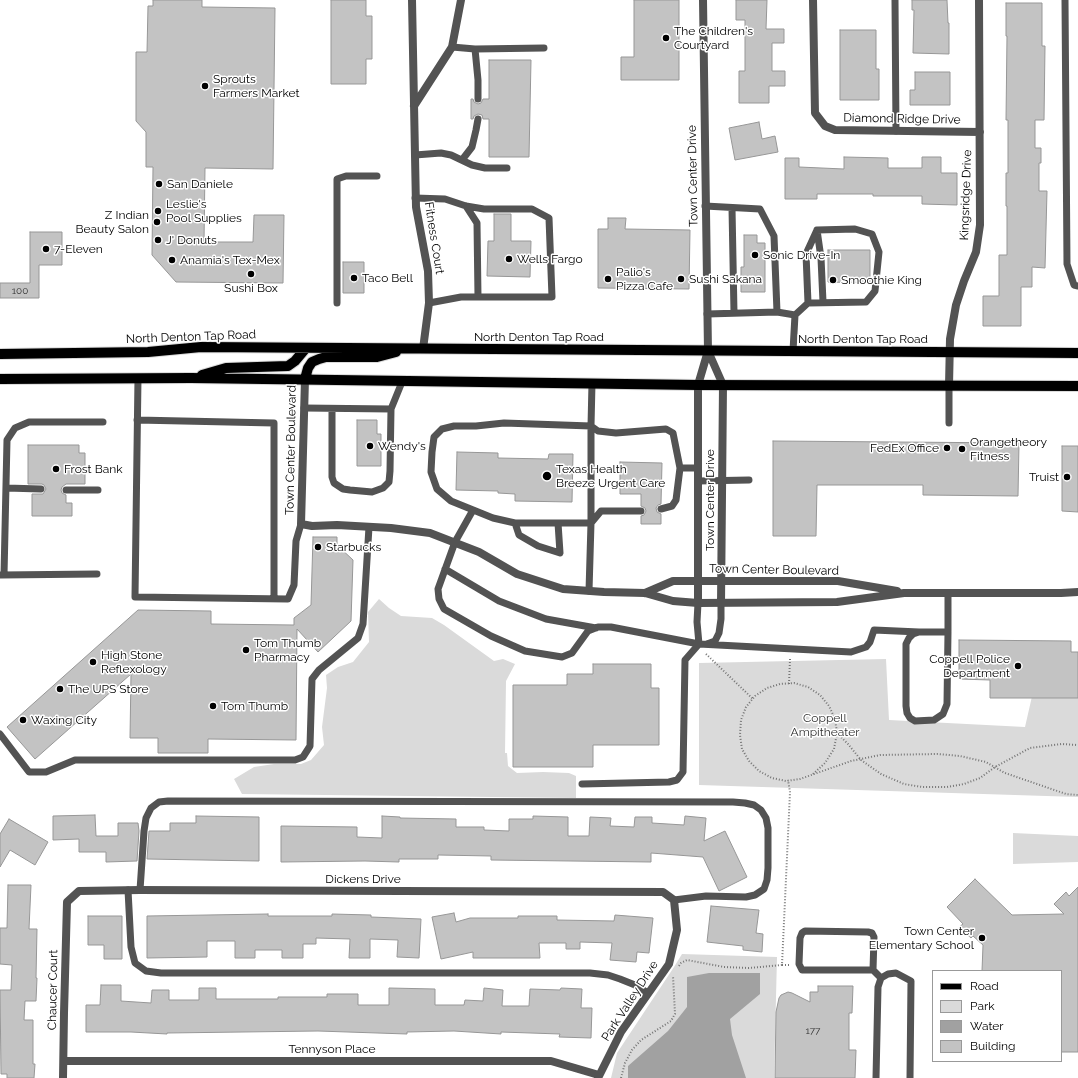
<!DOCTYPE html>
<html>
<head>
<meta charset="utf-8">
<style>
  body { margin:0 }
  #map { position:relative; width:1078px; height:1078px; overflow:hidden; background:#fff; font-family:Raleway,sans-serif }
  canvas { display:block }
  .legend { position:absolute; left:932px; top:970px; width:130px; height:92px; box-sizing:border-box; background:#fff; border:1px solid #999; margin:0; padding:5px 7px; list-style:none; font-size:12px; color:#000 }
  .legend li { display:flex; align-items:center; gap:8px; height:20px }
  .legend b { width:20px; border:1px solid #999 }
</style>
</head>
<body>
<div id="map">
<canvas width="1078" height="1078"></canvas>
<ul class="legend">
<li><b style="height:5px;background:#000"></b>Road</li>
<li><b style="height:11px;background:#dadada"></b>Park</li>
<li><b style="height:11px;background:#a1a1a1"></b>Water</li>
<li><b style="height:11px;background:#c3c3c3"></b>Building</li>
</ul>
</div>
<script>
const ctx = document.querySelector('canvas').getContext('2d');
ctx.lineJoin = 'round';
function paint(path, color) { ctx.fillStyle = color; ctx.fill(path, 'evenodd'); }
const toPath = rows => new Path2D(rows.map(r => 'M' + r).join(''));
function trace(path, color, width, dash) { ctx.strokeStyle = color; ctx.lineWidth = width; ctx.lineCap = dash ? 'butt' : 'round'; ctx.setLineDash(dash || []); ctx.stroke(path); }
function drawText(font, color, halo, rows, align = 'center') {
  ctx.font = font + ' Raleway,sans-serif'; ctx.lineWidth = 3; ctx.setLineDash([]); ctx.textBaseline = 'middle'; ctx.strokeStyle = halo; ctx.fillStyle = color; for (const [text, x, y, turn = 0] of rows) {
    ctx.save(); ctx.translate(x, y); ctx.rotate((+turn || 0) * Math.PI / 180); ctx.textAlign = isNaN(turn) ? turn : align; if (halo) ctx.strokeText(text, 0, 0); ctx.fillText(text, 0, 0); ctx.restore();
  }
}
const green = toPath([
  [379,599,389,608,401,616,432,618,444,625,494,661,503,659,515,664,506,681,505,753,507,753,508,766,517,773,543,772,569,773,576,776,576,798,242,794,234,779,254,767,274,764,301,764,311,760,324,745,322,727,327,688,326,675,338,667,353,662,369,642,368,612],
  [886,659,889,720,1025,727,1033,692,1078,690,1078,797,699,785,699,663],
  [1013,833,1078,836,1078,862,1013,864],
  [682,954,777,957,774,1078,611,1078,617,1053,674,967]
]);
const water = toPath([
  [709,973,760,973,760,994,730,1019,732,1035,746,1078,628,1078,628,1066,668,1031,687,1007,687,977]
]);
const building = toPath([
  [153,0,202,0,202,7,275,8,273,169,205,168,204,242,253,242,254,215,284,215,283,283,176,282,152,255,153,167,146,167,146,132,136,121,136,52,147,52,148,6,153,6,153,0],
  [331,0,366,0,366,16,372,16,372,59,366,59,366,84,331,84,331,0],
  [634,0,679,0,679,80,621,80,621,57,634,57,634,0],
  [736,0,767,0,766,29,784,29,784,43,772,43,772,71,785,71,785,86,769,86,769,103,739,103,739,71,745,71,745,20,736,20,736,0],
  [912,0,947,0,948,23,949,23,949,54,913,53,914,10,912,10,912,0],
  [1006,3,1042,3,1042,46,1045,46,1044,120,1035,120,1035,148,1041,148,1041,163,1039,163,1039,191,1047,191,1045,268,1032,267,1032,287,1021,287,1021,326,983,326,983,296,999,296,999,255,1007,255,1007,206,1006,206,1006,173,1008,173,1008,120,1006,120,1007,36,1006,36,1006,3],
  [840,30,876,30,876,69,879,69,879,100,840,100,840,30],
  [489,60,531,60,529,157,489,157,489,119,483,119,482,115,478,114,474,116,473,119,471,119,471,99,473,99,474,102,478,104,481,103,483,99,489,99,489,60],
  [915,72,950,72,950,105,910,105,910,90,915,90,915,72],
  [759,122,762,139,775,136,778,152,735,160,729,128,759,122],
  [844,157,888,158,888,168,922,168,922,157,941,157,941,173,957,173,957,205,922,204,922,196,873,196,873,194,817,194,817,199,785,199,785,158,799,158,799,167,844,169,844,157],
  [494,214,511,214,511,241,531,241,530,277,487,276,488,241,494,241,494,214],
  [608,218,626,218,625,229,690,230,689,289,598,288,598,229,608,229,608,218],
  [30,232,62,232,62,265,39,265,39,298,0,298,0,283,30,283,30,232],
  [744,235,757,235,757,243,765,243,765,292,741,292,741,267,744,267,744,235],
  [828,250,870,250,870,283,828,282,828,250],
  [343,262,364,262,364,293,343,293,343,262],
  [357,420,377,420,377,434,381,434,381,466,357,466,357,420],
  [773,441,1019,443,1018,496,923,495,923,485,817,485,816,536,773,536,773,441],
  [28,445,79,445,79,453,85,453,85,484,66,484,62,487,61,490,62,493,66,495,66,503,72,503,72,516,32,516,32,494,43,494,46,489,44,485,42,484,28,484,28,445],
  [1062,446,1078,446,1078,512,1062,511,1062,446],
  [457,452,498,453,498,458,548,459,549,454,573,454,572,502,515,501,515,494,498,493,498,491,456,490,457,452],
  [620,462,662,463,661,504,658,505,656,508,657,512,661,514,661,524,641,524,641,516,644,515,646,511,645,508,641,506,641,494,620,494,620,462],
  [313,537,337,537,337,545,353,560,351,621,318,652,297,629,296,740,208,739,208,753,158,753,158,738,130,738,131,674,35,759,7,727,138,610,211,611,211,624,294,625,294,618,311,605,313,537],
  [959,640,1071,641,1071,652,1078,652,1078,698,990,698,990,680,959,679,959,640],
  [593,664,651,664,651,688,659,688,659,745,593,745,593,767,513,767,513,685,567,685,567,674,593,674,593,664],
  [95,815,96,836,118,836,118,823,138,823,139,831,137,861,106,862,106,852,79,852,79,839,53,840,53,816,95,815],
  [196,816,259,817,259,861,147,859,149,831,170,831,170,823,196,823,196,816],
  [382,816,400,817,400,818,456,819,456,827,484,827,484,830,509,831,509,819,533,819,533,816,568,817,568,836,589,836,590,817,611,818,610,826,634,827,635,817,652,817,652,823,684,825,685,816,706,818,704,841,725,831,747,877,719,891,703,857,651,853,651,862,491,860,491,856,438,855,438,859,399,859,399,862,365,861,281,862,281,826,357,827,357,837,382,838,382,816],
  [9,819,48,842,35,865,10,850,0,867,0,834,9,819],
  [975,879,1012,915,1064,914,1054,904,1066,892,1069,896,1078,887,1078,1052,1061,1052,1061,971,982,971,983,945,973,936,971,938,959,927,963,924,947,907,975,879],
  [8,885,31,885,29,929,37,929,36,978,37,978,36,1001,25,1001,24,1020,33,1020,33,1064,35,1064,34,1078,7,1078,7,1074,1,1074,0,990,11,990,12,965,0,964,0,928,7,928,8,885],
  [711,906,759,910,756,933,763,934,762,952,743,950,743,946,707,942,711,906],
  [454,913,456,922,470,918,518,918,518,916,557,916,557,920,614,921,615,915,653,918,649,953,637,952,636,962,610,960,612,943,580,942,580,949,566,949,566,943,539,943,540,958,473,958,473,952,441,959,432,917,454,913],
  [268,914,268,916,332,916,332,914,371,915,371,917,421,919,419,958,397,957,398,940,370,939,370,958,349,958,350,939,316,938,316,944,303,944,303,958,282,958,282,950,255,950,255,958,235,958,235,941,207,941,207,957,147,958,147,916,268,914],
  [88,916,122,916,122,959,104,959,104,945,88,945,88,916],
  [101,985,121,985,121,1001,151,1003,152,990,169,990,169,1000,199,1000,199,988,216,988,216,999,278,999,278,997,327,997,327,994,358,994,358,1005,389,1005,389,988,435,989,435,1005,464,1005,465,1000,483,1001,484,988,503,990,502,1006,529,1006,530,989,560,990,561,988,582,989,581,1008,592,1008,591,1038,559,1037,560,1034,501,1032,501,1034,454,1031,407,1032,407,1034,318,1031,167,1033,167,1034,131,1032,86,1032,86,1005,100,1005,101,985],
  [818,986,853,986,852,1013,849,1013,849,1050,856,1050,855,1078,775,1078,776,1012,779,998,781,995,788,992,792,993,810,1002,810,992,818,992,818,986]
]);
const path = toPath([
  [706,654,753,699],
  [789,684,790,659],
  [837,733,848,744,861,760,881,774,904,784,922,787,947,787,964,784,980,778,995,767,1030,748,1062,744,1078,745],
  [813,774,825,763,834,749,837,733,835,719,829,706,820,695,808,687,794,683,780,684,767,688,755,696,746,707,741,720,740,735,742,749,749,761,759,771,772,778,786,781,800,779,851,761,880,755,937,754,960,756,986,762,1005,773,1066,794,1078,795],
  [782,965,791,965],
  [679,966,681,963,687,960,724,967,749,968,782,965,790,792,788,780],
  [621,1078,625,1063,632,1050,641,1040,671,1021,675,1014,673,976]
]);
const service = toPath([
  [895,0,896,131],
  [1065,0,1067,264,1074,285,1078,286],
  [452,47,475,49,544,48],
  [475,49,478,80,478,99],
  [415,155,441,153,451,155,472,165,485,168,507,168],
  [462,160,472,147,476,130,478,119],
  [415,198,445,199,466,206,484,209,532,209,549,218,552,297,461,297,429,303],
  [466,206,477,223,478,297],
  [705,206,760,209,774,236,777,312,707,314],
  [732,208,734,313],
  [817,230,821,258,823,302],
  [337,303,337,179,346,176,377,176],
  [777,312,795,315],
  [793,351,795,315,808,303,806,254,817,230,855,229,872,234,879,252,875,291,866,302,808,303],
  [138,378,135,597,288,599,294,585,296,541,301,524],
  [592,383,591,426,598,431,616,433,666,429,673,433,680,468,698,468],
  [304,408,391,409],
  [332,409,332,477,334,483,343,489,350,490,372,492,383,488,389,482,390,471,391,409,402,382],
  [137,420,274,423,274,599],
  [949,423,949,386],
  [698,481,749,480],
  [6,488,41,489],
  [66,490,98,490],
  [661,509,672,506,676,500,680,468],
  [473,510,455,542,438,589,439,599,444,609,491,636,525,651,562,657,572,653,588,631,598,627,611,627,699,644,851,652,866,647,870,642,874,630,919,632],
  [515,523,519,535,538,546,560,553,558,523],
  [445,569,499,601,546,619,596,628],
  [1,575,97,574],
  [4,575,7,440,15,428,29,422,103,422],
  [589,591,591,523,591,426,504,423,476,426,454,426,442,429,434,437,432,452,431,472,437,489,451,501,493,518,515,523,591,523,601,511,641,511],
  [948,632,919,632,913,634,909,638,906,644,906,706,907,713,910,718,915,721,934,720,943,714,947,704,948,632,948,593],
  [707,644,715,641,719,633,721,619,721,604],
  [0,734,29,772,46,772,75,760,295,760,303,757,310,746,312,679,319,670,358,638,363,624,369,527],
  [582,784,669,782,677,780,683,772,685,660,699,644,697,622,698,603],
  [128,890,131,947,135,963,146,971,161,973,590,973,608,975,620,979,635,985,648,993],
  [140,890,144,831,146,818,151,808,159,802,168,801,733,802,745,803,754,805,761,810,766,818,768,828,768,868,767,880,764,889,755,895,746,897,706,896,674,900],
  [873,970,802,970,799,964,800,938,802,933,805,931,868,932,872,933,874,937,873,970,881,978],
  [876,1078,878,987,881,978,888,974,896,973,911,981,910,1078]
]);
const minor = toPath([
  [412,0,416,207,428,271,429,303,423,349],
  [813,0,815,113,825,126,835,130,980,132],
  [414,106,452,47,461,0],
  [708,351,723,385,721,604],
  [305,379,301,524,312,526,337,525,391,528,430,533,479,552,517,574,563,589,604,592,645,593,673,601,698,603,837,602,904,593,1061,593,1078,592],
  [949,386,950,339,956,305,964,281,976,252,980,225,979,0],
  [645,593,673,581,838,581,897,591],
  [698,603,698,385,708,351,703,0],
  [64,1061,551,1061,599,1075],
  [63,1078,64,1013,67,902,79,891,140,890,663,892,674,900,677,930,669,964,621,1032,598,1078]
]);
const primary = toPath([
  [0,354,148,352,201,347,1078,353],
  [202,375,226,368,288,366,295,361,306,348],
  [0,379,191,378,698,385,1078,386],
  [305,379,308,368,312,362,319,359,326,357,377,357,396,352]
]);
const markers = [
  [666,38,4,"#000"],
  [205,86,4,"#000"],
  [159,184,4,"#000"],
  [158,211,4,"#000"],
  [157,222,4,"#000"],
  [158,240,4,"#000"],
  [46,249,4,"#000"],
  [755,255,4,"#000"],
  [509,259,4,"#000"],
  [172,260,4,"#000"],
  [251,274,4,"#000"],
  [354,278,4,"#000"],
  [608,279,4,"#000"],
  [681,279,4,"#000"],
  [833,280,4,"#000"],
  [370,446,4,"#000"],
  [947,448,4,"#000"],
  [962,449,4,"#000"],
  [56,469,4,"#000"],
  [547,476,5,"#000"],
  [1067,477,4,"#000"],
  [318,547,4,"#000"],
  [246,650,4,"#000"],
  [93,662,4,"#000"],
  [1018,666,4,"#000"],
  [60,689,4,"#000"],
  [213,706,4,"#000"],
  [23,720,4,"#000"],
  [982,938,4,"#000"]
];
const numberNames = [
  ["100",20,291],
  ["177",813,1031]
];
const poiNames = [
  ["The Children's",674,31],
  ["Courtyard",674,45],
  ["Sprouts",213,79],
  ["Farmers Market",213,93],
  ["San Daniele",167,184],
  ["Leslie's",166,204],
  ["Pool Supplies",166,218],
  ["Z Indian",149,215,"right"],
  ["Beauty Salon",149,229,"right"],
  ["J' Donuts",166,240],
  ["7-Eleven",54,249],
  ["Sonic Drive-In",763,255],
  ["Wells Fargo",517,259],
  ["Anamia's Tex-Mex",180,260],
  ["Palio's",616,272],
  ["Pizza Cafe",616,286],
  ["Taco Bell",362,278],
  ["Sushi Sakana",689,279],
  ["Smoothie King",841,280],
  ["Sushi Box",251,288,"center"],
  ["Orangetheory",970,442],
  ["Fitness",970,456],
  ["Wendy's",378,446],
  ["FedEx Office",939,448,"right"],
  ["Frost Bank",64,469],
  ["Texas Health",556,469],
  ["Breeze Urgent Care",556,483],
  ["Truist",1059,477,"right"],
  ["Starbucks",326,547],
  ["Tom Thumb",254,643],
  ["Pharmacy",254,657],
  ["High Stone",101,655],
  ["Reflexology",101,669],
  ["Coppell Police",1010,659,"right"],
  ["Department",1010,673,"right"],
  ["The UPS Store",68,689],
  ["Tom Thumb",221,706],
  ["Waxing City",31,720],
  ["Town Center",974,931,"right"],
  ["Elementary School",974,945,"right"]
];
const streetNames = [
  ["Diamond Ridge Drive",902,119,1],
  ["Town Center Drive",693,176,-91],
  ["Kingsridge Drive",966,195,-88],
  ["Fitness Court",434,238,81],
  ["North Denton Tap Road",191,337,-2],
  ["North Denton Tap Road",539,337],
  ["North Denton Tap Road",863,339],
  ["Town Center Boulevard",291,450,-89],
  ["Town Center Drive",710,500,-90],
  ["Town Center Boulevard",774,570,1],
  ["Dickens Drive",363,879],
  ["Chaucer Court",53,990,-89],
  ["Park Valley Drive",630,1001,-57],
  ["Tennyson Place",332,1049]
];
const parkNames = [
  ["Coppell",825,718],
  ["Ampitheater",825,732]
];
paint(green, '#dadada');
paint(water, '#a1a1a1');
paint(building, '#c3c3c3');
trace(building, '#979797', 1);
trace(primary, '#dbdbdb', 12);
trace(path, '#757575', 2, [1, 2]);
trace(service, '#535353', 7);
trace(minor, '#535353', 8);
trace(primary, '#000', 10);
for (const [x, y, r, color] of markers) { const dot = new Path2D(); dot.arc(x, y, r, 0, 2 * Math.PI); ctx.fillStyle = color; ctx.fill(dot); trace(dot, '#fff', 1.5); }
drawText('10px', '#313131', null, numberNames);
drawText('12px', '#000', '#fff', poiNames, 'left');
drawText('12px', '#000', '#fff', streetNames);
drawText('12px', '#313131', '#fff', parkNames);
</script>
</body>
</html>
